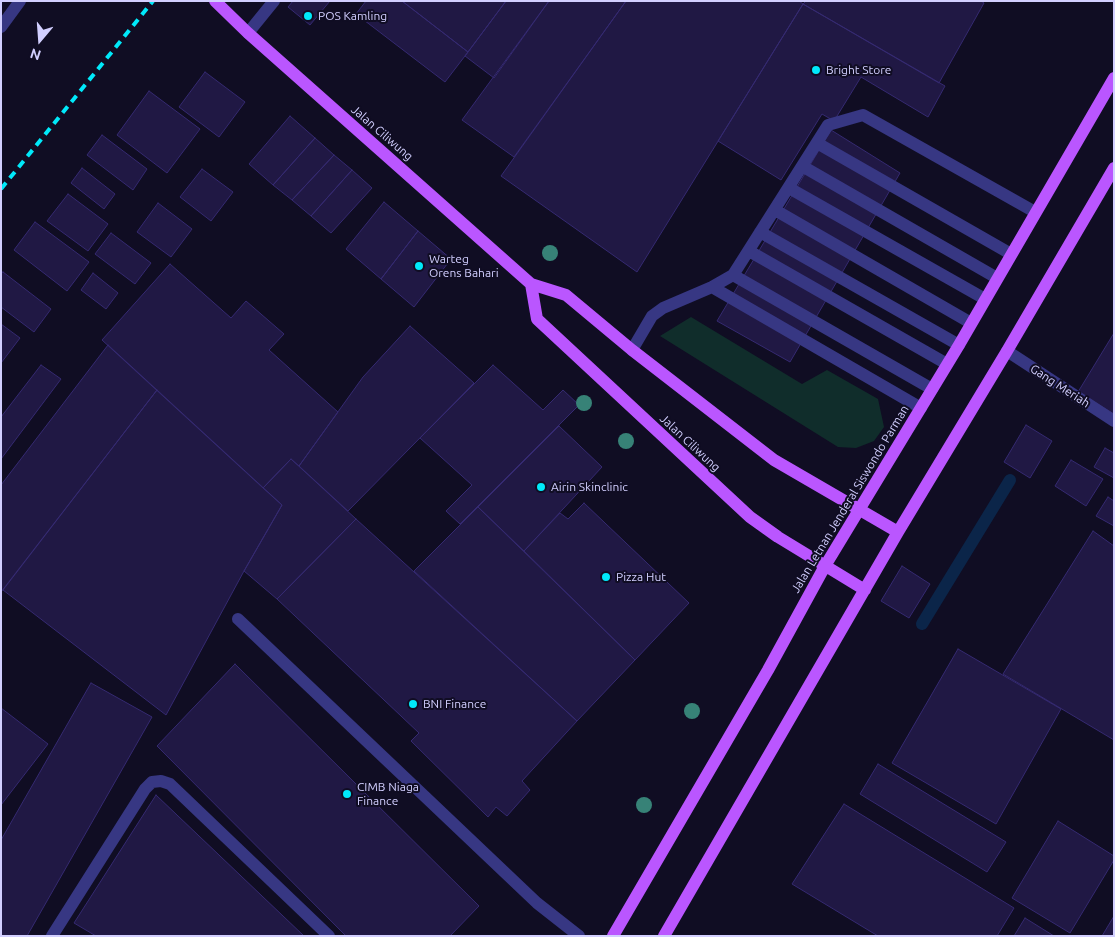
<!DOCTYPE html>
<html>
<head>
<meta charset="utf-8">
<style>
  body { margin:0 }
  #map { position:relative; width:1115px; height:937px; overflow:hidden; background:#100d23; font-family:Ubuntu,sans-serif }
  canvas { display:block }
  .frame { position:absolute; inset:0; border:2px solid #d2cfff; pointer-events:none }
  .north { position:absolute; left:15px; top:15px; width:50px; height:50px; -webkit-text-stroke:4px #100d23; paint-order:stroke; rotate:198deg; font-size:14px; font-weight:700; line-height:20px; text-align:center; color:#d2cfff }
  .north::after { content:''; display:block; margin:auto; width:18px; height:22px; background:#d2cfff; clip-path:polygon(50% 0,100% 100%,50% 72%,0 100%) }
</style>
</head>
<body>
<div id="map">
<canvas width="1115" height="937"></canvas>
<div class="frame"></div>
<div class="north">N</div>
</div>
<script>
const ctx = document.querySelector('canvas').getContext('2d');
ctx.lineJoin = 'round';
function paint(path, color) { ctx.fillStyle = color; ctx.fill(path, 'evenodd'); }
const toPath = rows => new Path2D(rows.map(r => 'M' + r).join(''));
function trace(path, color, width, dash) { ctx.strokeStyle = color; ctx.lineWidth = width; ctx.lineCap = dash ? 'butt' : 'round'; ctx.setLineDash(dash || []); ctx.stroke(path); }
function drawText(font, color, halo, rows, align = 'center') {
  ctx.font = font + ' Ubuntu,sans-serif'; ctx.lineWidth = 4; ctx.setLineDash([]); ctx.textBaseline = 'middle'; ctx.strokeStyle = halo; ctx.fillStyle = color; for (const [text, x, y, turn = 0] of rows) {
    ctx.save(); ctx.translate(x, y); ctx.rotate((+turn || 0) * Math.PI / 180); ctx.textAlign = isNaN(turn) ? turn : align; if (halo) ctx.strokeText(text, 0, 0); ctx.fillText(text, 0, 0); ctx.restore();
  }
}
const green = toPath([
  [691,317,802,384,827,370,878,399,884,427,874,441,856,448,838,447,660,336]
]);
const stream = toPath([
  [922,624,1010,480]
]);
const building = toPath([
  [293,1,330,1,310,25,288,7,293,1],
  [366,1,402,1,468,52,445,82,356,14,366,1],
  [402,1,506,1,468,52,402,1],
  [506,1,549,1,494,78,465,56,506,1],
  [549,1,626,1,514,157,462,120,549,1],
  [626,1,799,1,803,4,637,272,501,176,626,1],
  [806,1,981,1,984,3,939,83,803,4,806,1],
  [803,4,945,86,928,117,861,77,834,121,822,114,781,180,718,141,803,4],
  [205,72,245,102,219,137,179,107,205,72],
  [149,91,200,129,167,173,117,135,149,91],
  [290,116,315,138,273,185,249,164,290,116],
  [831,130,900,173,790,362,717,321,831,130],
  [102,135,147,169,133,190,87,155,102,135],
  [315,138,334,155,292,200,273,185,315,138],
  [334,155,352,170,311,216,292,200,334,155],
  [82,168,115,194,104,209,71,183,82,168],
  [202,169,233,192,211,221,180,197,202,169],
  [352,170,372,188,331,233,311,216,352,170],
  [68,194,108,224,88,251,47,221,68,194],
  [384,202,418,231,381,279,346,249,384,202],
  [158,203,192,229,171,257,137,232,158,203],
  [35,222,89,262,67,291,14,250,35,222],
  [418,231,451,259,414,307,381,279,418,231],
  [111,233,151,263,135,284,95,254,111,233],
  [170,264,231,318,246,301,284,334,269,350,338,412,299,466,291,459,263,488,102,340,170,264],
  [3,272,51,309,34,332,1,307,1,273,3,272],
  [93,273,118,293,106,309,81,290,93,273],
  [1,324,20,338,1,363,1,324],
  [410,326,474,383,348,511,299,466,363,377,410,326],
  [1114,333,1114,414,1078,392,1114,333],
  [108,345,157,390,1,592,1,485,108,345],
  [41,365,61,379,1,459,1,417,41,365],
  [493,365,543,410,563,390,579,405,460,524,446,511,472,485,420,438,493,365],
  [157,390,282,505,244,571,166,715,3,590,157,390],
  [1026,425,1052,441,1030,478,1004,462,1026,425],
  [559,426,602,467,524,551,478,507,559,426],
  [1105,448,1114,453,1114,478,1094,467,1105,448],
  [291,459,356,519,277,599,244,571,282,505,263,488,291,459],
  [1071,460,1103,479,1086,506,1055,486,1071,460],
  [1108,497,1114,501,1114,526,1096,516,1108,497],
  [584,503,689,603,635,660,524,551,560,513,568,519,584,503],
  [478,507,635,660,577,721,414,571,478,507],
  [356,519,577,721,522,781,530,790,507,816,496,807,488,817,411,741,419,733,277,599,356,519],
  [1093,531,1114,546,1114,740,1003,674,1093,531],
  [902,566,930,584,909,618,881,601,902,566],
  [958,649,1061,709,996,824,892,763,958,649],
  [235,664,479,906,450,936,346,936,157,746,235,664],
  [91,683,152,717,27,936,1,936,1,840,91,683],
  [1,708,48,744,1,805,1,708],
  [878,764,1006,842,987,872,860,794,878,764],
  [156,795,304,936,96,936,74,923,156,795],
  [844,804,1014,908,997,936,878,936,792,884,844,804],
  [1058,821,1114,856,1114,860,1070,933,1012,898,1058,821],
  [1114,916,1114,936,1102,936,1114,916],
  [1025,918,1054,936,1014,936,1025,918]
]);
const service = toPath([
  [817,143,1011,254],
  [802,166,997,278],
  [789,188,985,299],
  [775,210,971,323],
  [760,232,959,345],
  [749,251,947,364],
  [733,275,932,389],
  [712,287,921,408],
  [632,350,652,316,663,308,712,287,733,275,828,125,863,115,1035,212],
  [238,619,537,903,579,936],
  [52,936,145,789,152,782,161,781,170,784,329,936]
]);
const minor = toPath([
  [248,33,274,1],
  [1007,351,1114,421]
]);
const tertiary = toPath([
  [1,27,20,1]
]);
const primary = toPath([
  [215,1,248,33,531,284,566,295,632,350,774,460,898,532],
  [531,284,537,319,750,517,778,537,865,590],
  [613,936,768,670,825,566,959,345,1114,78],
  [664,936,898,532,1007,351,1114,168]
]);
const rail = toPath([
  [1,189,153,1]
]);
const trees = [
  [550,253],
  [584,403],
  [626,441],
  [692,711],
  [644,805]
];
const markers = [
  [308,16,5,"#00e9fa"],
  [816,70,5,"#00e9fa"],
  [419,266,5,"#00e9fa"],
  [541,487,5,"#00e9fa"],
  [606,577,5,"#00e9fa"],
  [413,704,5,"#00e9fa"],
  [347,794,5,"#00e9fa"]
];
const poiNames = [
  ["POS Kamling",318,16],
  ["Bright Store",826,70],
  ["Warteg",429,259],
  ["Orens Bahari",429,273],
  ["Airin Skinclinic",551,487],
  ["Pizza Hut",616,577],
  ["BNI Finance",423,704],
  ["CIMB Niaga",357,787],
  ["Finance",357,801]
];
const streetNames = [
  ["Jalan Ciliwung",382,133,41],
  ["Gang Meriah",1060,386,33],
  ["Jalan Ciliwung",690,443,43],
  ["Jalan Letnan Jenderal Siswondo Parman",850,499,-59]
];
paint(green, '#102d2b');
trace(stream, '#0b2549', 12);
paint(building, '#201844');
trace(building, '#352a71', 1);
trace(service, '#373783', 12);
trace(minor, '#373783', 12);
trace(tertiary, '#373783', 12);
trace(primary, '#ba56ff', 12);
trace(rail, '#00e9fa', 4, [8, 6]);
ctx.fillStyle = '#378277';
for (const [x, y] of trees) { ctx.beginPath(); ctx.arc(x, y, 8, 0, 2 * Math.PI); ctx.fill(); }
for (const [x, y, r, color] of markers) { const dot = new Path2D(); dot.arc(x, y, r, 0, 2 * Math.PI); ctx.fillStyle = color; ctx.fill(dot); trace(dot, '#100d23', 2); }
drawText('12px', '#d2cfff', '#100d23', poiNames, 'left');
drawText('12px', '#d2cfff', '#100d23', streetNames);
</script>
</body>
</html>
